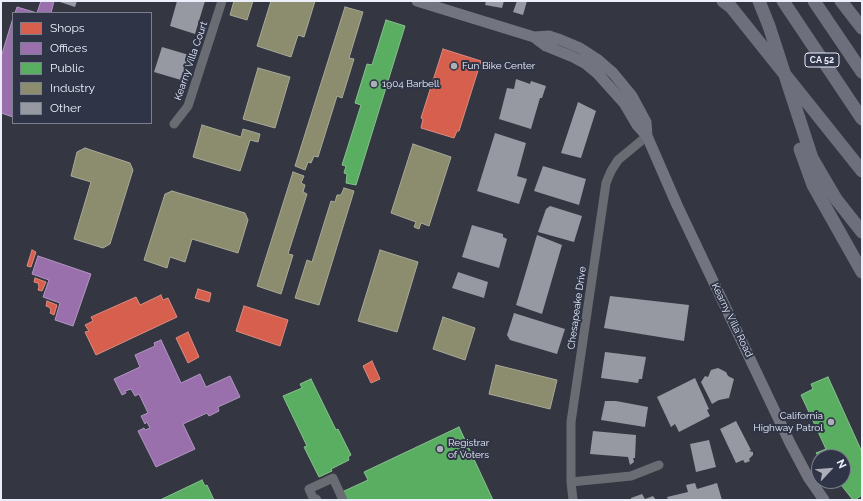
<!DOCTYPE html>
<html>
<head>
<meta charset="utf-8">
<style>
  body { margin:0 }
  #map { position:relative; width:863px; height:501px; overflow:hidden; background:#343741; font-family:Raleway,sans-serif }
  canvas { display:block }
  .frame { position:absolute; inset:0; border:2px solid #eceffb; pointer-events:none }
  .legend { position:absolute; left:12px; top:12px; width:140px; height:112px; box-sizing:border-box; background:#2f3446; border:1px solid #7b7f8e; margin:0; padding:5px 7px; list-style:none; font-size:12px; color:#eceffb }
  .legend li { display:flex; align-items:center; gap:8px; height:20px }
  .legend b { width:20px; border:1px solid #7b7f8e }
  .north { position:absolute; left:811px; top:449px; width:40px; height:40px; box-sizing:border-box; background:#2f3446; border:1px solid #7b7f8e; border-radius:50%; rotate:64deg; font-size:11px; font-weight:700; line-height:16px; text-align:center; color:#eceffb }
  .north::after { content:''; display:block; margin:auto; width:14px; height:18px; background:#acafba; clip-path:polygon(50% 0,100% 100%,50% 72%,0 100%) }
</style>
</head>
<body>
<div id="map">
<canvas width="863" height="501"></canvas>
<div class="frame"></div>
<ul class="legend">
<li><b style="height:11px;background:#d6604d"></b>Shops</li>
<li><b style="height:11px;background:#9970ab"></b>Offices</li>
<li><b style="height:11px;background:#5aae61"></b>Public</li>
<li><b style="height:11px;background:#8c8c6e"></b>Industry</li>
<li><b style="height:11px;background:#9698a2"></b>Other</li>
</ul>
<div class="north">N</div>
</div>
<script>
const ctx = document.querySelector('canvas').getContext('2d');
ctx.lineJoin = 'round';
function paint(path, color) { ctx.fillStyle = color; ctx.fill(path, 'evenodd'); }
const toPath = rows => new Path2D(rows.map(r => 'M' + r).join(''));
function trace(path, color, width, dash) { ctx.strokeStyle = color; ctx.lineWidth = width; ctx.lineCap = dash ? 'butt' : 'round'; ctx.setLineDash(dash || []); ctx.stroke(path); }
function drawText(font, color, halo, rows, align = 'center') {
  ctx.font = font + ' Raleway,sans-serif'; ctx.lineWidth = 4; ctx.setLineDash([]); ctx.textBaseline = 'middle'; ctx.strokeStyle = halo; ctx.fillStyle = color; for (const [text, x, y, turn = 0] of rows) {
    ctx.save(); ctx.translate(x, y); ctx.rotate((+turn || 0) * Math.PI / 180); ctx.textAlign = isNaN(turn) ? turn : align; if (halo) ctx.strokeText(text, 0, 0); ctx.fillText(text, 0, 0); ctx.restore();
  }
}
const shops = toPath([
  [443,49,481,61,459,131,457,131,454,138,421,128,423,119,421,118,443,49],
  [32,250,36,252,31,267,27,266,32,250],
  [35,278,46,282,42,291,38,290,39,287,38,283,34,282,35,278],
  [198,289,211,293,209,302,195,298,198,289],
  [161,295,163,300,168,298,177,317,96,355,85,332,89,331,85,325,93,321,91,317,136,297,140,305,161,295],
  [47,301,57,305,54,315,50,313,51,310,49,307,46,306,47,301],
  [244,306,288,320,280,346,236,331,244,306],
  [188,332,199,357,188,363,176,338,188,332],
  [372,361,380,379,371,383,363,366,372,361]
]);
const offices = toPath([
  [41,1,54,1,51,13,15,13,17,7,37,13,41,1],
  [13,18,13,117,1,113,1,57,13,18],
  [38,256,91,274,73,326,55,320,60,303,43,297,49,280,32,274,38,256],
  [161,340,181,383,200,374,206,387,230,376,240,397,218,407,219,411,209,416,207,413,183,424,195,449,156,467,138,431,144,428,145,430,150,428,147,422,145,424,141,416,148,413,139,394,135,396,131,389,125,391,126,393,122,395,114,379,140,367,135,355,155,346,154,343,161,340]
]);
const public = toPath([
  [386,20,405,26,356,185,346,183,347,174,344,173,346,166,342,165,361,105,355,103,367,64,372,65,386,20],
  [828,377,862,452,862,495,855,500,853,500,838,481,843,481,843,457,819,457,816,453,826,449,801,395,813,389,811,384,828,377],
  [311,379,336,430,338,429,351,455,348,457,349,460,331,469,332,471,319,477,304,447,307,446,283,396,302,388,300,384,311,379],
  [459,427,493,500,346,500,342,492,368,480,364,472,459,427],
  [202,480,205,486,207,485,214,500,160,500,202,480]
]);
const industry = toPath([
  [234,1,253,1,247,20,230,15,234,1],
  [271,1,315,1,304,37,298,35,291,57,257,46,271,1],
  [345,7,363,12,349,58,354,59,342,98,337,96,318,157,314,156,311,163,308,162,305,170,295,166,345,7],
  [258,68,290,77,275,128,243,119,258,68],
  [202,125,241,137,243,129,260,134,258,142,250,140,240,171,193,157,202,125],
  [413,144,451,157,429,226,421,223,419,229,414,227,416,222,391,213,413,144],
  [85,148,130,163,133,170,110,244,103,248,74,239,91,182,71,176,77,152,85,148],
  [293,172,304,176,301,183,305,185,303,192,307,194,288,254,293,255,281,294,257,286,293,172],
  [344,188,354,191,319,305,295,298,307,260,312,262,331,201,335,202,337,195,341,195,344,188],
  [172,191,245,213,248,220,238,253,192,239,185,262,170,257,167,268,144,260,165,194,172,191],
  [380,250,418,262,397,332,358,321,380,250],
  [443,317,475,328,465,360,433,349,443,317],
  [496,365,557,380,550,409,489,394,496,365]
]);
const building = toPath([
  [57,1,77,1,75,7],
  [177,1,205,1,195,34,170,26],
  [486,1,504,1,502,8,485,5],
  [517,1,527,1,523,15,513,12],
  [162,47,189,55,181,80,154,72],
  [516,79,530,84,531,81,546,86,542,98,540,98,531,129,499,119,507,88,514,89],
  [578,102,596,111,581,158,561,153],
  [495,133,526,143,517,176,527,179,519,204,477,191],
  [543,166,586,179,579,205,534,191],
  [550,206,582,216,574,242,538,232,546,209],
  [472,225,503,234,503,237,507,239,499,268,462,257],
  [537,235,562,245,542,314,516,305],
  [458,272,488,282,484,298,452,288],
  [610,296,689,305,684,341,604,328],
  [514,313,565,329,557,354,510,340,507,335],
  [605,352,646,357,642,379,639,379,638,383,601,378],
  [718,368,726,372,728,376,734,379,729,398,719,400,712,404,701,382,705,376,708,377,711,370],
  [695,378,709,409,707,410,710,416,679,432,675,424,671,427,657,397],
  [605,401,616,401,648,407,645,427,601,420],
  [736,421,751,450,749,451,753,452,753,455,749,459,750,461,745,463,743,460,736,463,720,429],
  [593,431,636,435,635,458,633,458,634,462,630,465,628,457,590,454],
  [709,440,716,467,696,472,690,444],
  [695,483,697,489,717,483,722,500,668,500,667,497,688,492,686,485],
  [642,494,645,499,653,496,656,500,631,500,631,498]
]);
const minor = toPath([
  [174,124,188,106,222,1],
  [571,482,631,476,659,465],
  [317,500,316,499,314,500,309,489,333,478,343,500],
  [573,500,571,482,571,422,606,183,611,171,618,160,647,136]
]);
const major = toPath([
  [417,1,534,37,546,46,573,57,586,64,598,74,624,103,637,125,647,136,677,205,790,443,808,477,824,500],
  [534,37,549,36,561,40,580,48,597,59,613,73,632,96,646,122,647,136]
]);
const highway = toPath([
  [723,1,731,7,862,171],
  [759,1,769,26,812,158,836,199,862,232],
  [783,1,862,119],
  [814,1,862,72],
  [841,1,862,28],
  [800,149,813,185,862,272]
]);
const markers = [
  [454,66,4,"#acafba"],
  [374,84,4,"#acafba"],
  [831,422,4,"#acafba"],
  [440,449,4,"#acafba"]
];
const shields = [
  [822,60,34]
];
const shieldNames = [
  ["CA 52",822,60]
];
const streetNames = [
  ["Kearny Villa Court",191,61,-71],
  ["Chesapeake Drive",577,308,-82],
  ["Kearny Villa Road",732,320,64]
];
const poiNames = [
  ["Fun Bike Center",462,66],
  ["1904 Barbell",382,84],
  ["California",823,416,"right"],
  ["Highway Patrol",823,428,"right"],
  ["Registrar",448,443],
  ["of Voters",448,455]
];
paint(shops, '#d6604d');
trace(shops, '#dd8b81', 1);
paint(offices, '#9970ab');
trace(offices, '#b296c3', 1);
paint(public, '#5aae61');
trace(public, '#86c28f', 1);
paint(industry, '#8c8c6e');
trace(industry, '#a9aa98', 1);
paint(building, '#9698a2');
trace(minor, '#6a6c73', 9);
trace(major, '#72747f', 11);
trace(highway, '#6d707c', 13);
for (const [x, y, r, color] of markers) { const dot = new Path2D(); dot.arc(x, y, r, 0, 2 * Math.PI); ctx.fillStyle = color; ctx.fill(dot); trace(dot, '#2f3446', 1.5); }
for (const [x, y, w] of shields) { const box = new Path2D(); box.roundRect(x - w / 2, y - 7, w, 14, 3); ctx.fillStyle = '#2f3446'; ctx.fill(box); trace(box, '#eceffb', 1); }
drawText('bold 9px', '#eceffb', null, shieldNames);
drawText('10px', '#eceffb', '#2f3446', streetNames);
drawText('10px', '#eceffb', '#2f3446', poiNames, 'left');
</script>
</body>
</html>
